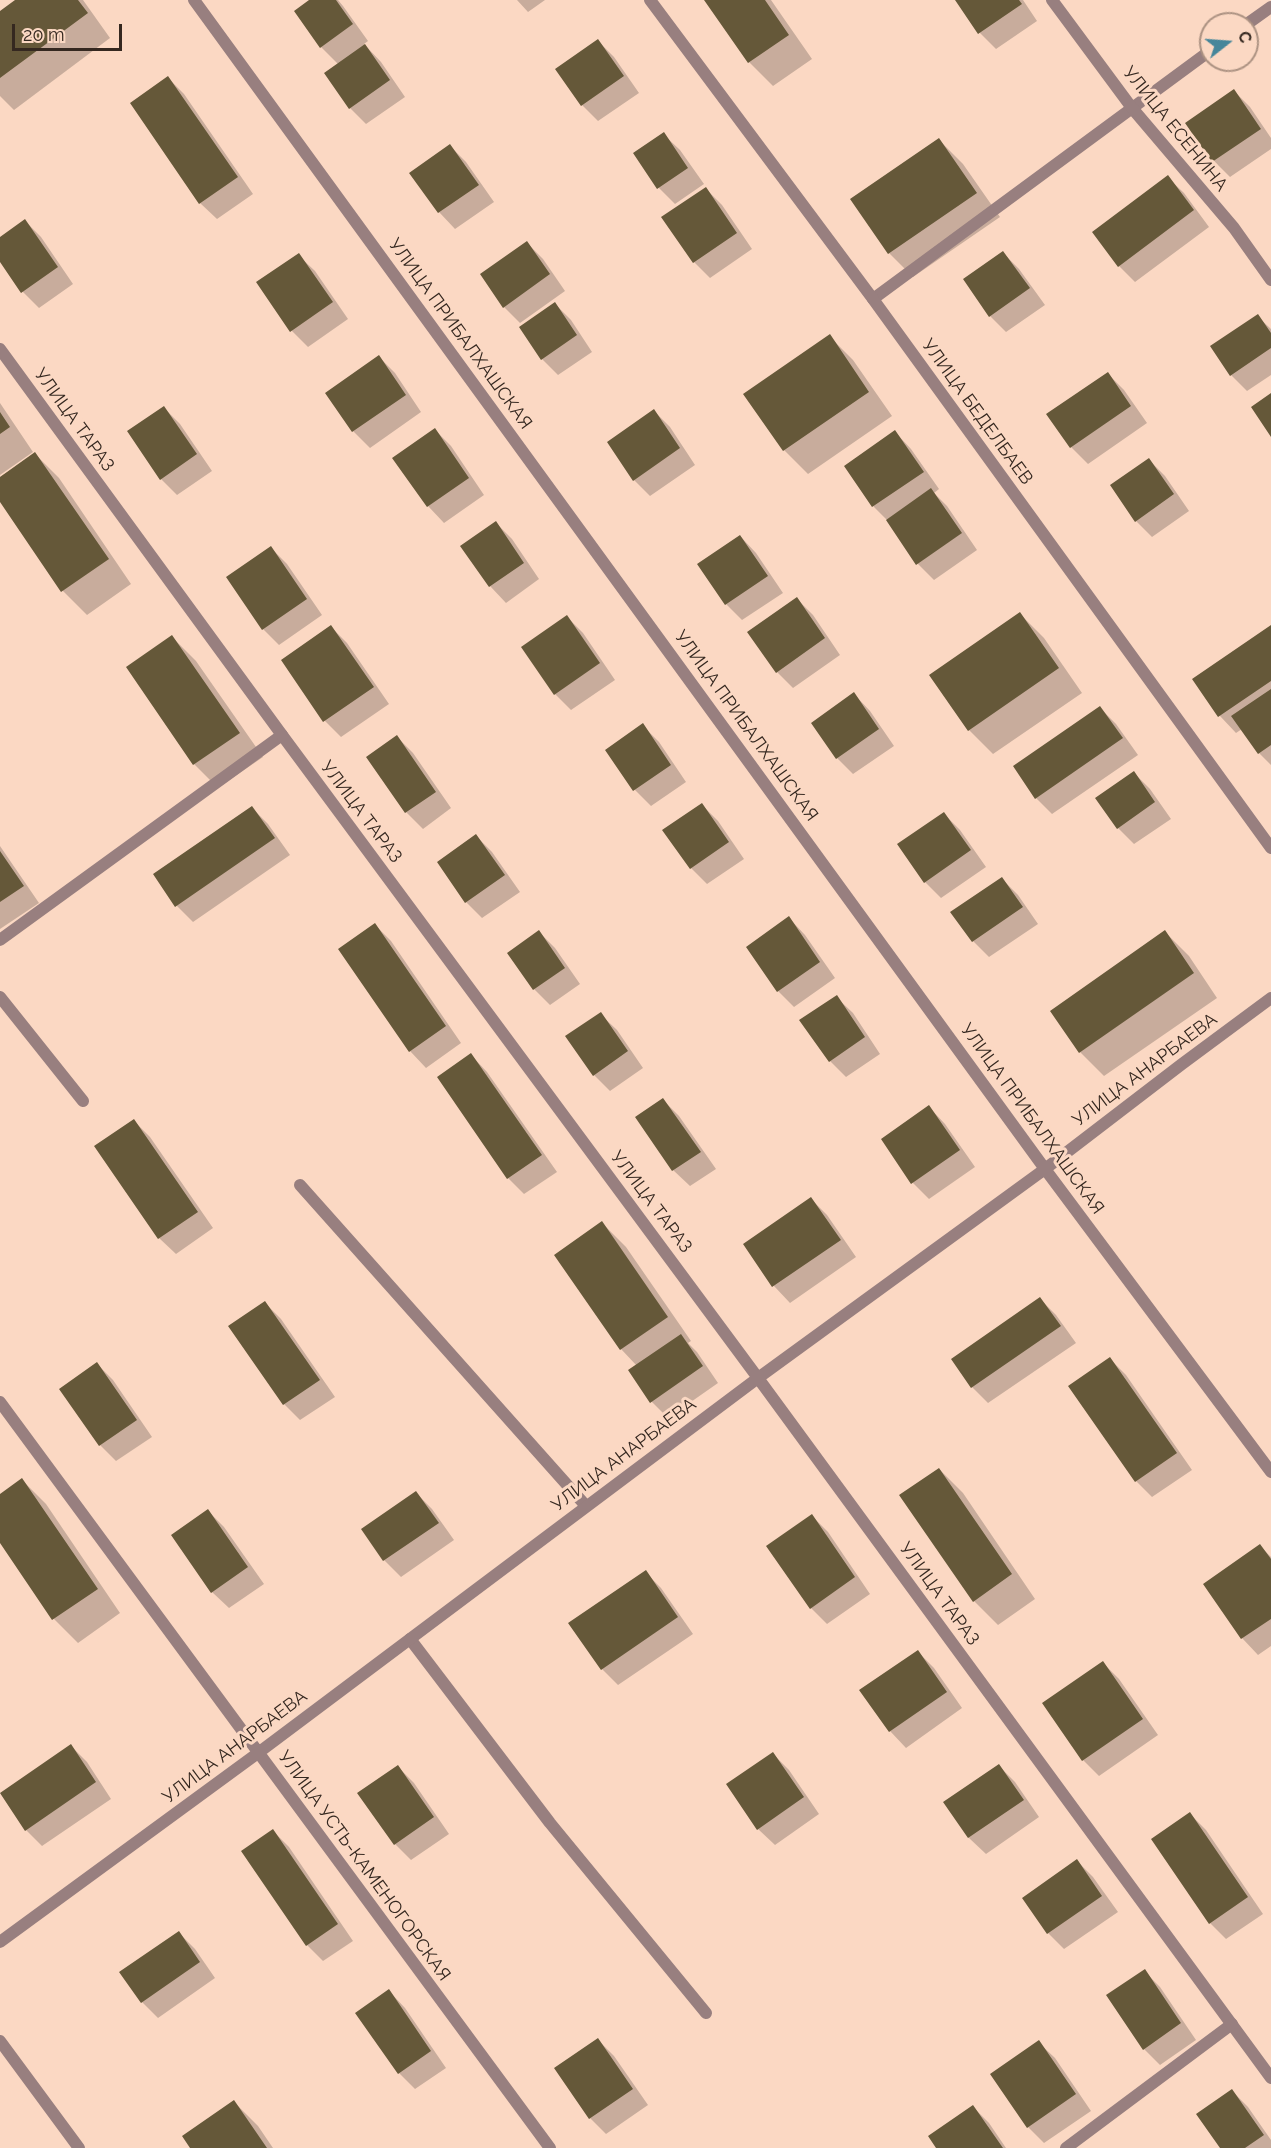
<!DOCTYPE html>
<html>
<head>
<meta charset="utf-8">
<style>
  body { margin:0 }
  #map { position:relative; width:1271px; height:2148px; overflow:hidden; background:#fbd8c3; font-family:Raleway,sans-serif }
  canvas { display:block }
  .north { position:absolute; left:1199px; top:12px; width:60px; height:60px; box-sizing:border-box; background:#fbd8c3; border:2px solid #ac9282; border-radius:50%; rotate:73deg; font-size:16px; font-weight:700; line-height:24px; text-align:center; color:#352820 }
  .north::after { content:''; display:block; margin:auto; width:21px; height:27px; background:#46869a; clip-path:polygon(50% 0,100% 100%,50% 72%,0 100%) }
  .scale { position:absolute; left:12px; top:24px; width:110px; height:27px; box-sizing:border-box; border:3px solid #352820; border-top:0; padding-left:8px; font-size:18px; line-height:21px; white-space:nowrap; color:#352820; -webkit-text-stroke:4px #fbd8c3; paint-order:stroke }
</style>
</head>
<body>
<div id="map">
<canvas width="1271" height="2148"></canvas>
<div class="north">С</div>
<div class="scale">20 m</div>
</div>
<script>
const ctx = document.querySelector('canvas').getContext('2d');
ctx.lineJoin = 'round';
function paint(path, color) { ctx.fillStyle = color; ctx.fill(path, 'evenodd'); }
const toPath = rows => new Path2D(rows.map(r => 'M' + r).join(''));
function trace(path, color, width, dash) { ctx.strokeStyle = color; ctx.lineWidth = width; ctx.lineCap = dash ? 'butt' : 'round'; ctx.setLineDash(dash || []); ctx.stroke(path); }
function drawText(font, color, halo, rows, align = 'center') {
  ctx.font = font + ' Raleway,sans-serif'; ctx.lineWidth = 6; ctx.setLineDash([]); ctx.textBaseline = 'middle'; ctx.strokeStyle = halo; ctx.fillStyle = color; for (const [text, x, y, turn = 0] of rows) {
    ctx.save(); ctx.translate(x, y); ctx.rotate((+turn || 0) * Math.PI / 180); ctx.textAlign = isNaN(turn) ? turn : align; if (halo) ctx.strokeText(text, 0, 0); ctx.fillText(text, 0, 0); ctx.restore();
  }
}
const shadow = toPath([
  [18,0,83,0,110,38,14,110,0,96,0,13],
  [312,0,338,0,343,6,368,41,364,44,381,62,405,97,366,124,350,108,338,64,321,47],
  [517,0,545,0,528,12],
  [706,0,771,0,812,59,773,86,749,62],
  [957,0,1023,0,1037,21,996,49,980,33],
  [598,41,614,57,639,93,598,121,582,105],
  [168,78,184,94,253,194,217,219,200,203],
  [1234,91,1250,107,1271,138,1271,149,1230,177,1214,161,1187,123],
  [663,134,680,150,704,184,675,204,659,188],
  [939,140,963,164,1000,217,913,277,889,253],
  [450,146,466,162,494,202,455,229,439,212,411,173],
  [1167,177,1184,193,1209,227,1135,282,1119,266],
  [706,189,722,205,752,249,710,278,694,262],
  [25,221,41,237,73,284,39,308,23,292,0,259,0,238],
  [527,243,543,259,565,291,520,323,504,307],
  [1003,253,1019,269,1045,305,1006,332,990,316],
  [298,255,315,271,348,319,308,347,292,331],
  [555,304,571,320,592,352,558,375,542,359,521,328],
  [1257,316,1271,329,1271,375,1247,391,1231,375],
  [829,336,853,360,892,416,808,474,784,450],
  [379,357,395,373,421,412,370,448,353,431,327,393],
  [1108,374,1124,390,1147,423,1088,464,1071,447,1048,415],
  [0,403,33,452,0,475],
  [164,408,180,424,212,471,177,495,161,479],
  [654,411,670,427,695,465,650,496,634,480],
  [435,430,451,446,484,495,444,523,428,506],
  [895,432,911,449,939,489,934,493,947,506,977,550,934,580,918,564,889,522,874,507,846,466],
  [35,454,59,478,131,584,87,615,63,591,0,500,0,477],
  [1149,460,1165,476,1189,511,1152,537,1136,521],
  [496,523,512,539,539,579,506,603,490,586],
  [740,536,756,553,783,593,742,620,726,604,699,564],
  [271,548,287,564,322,615,279,645,263,629],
  [797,599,813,615,840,655,793,688,777,672],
  [1020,614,1044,638,1082,693,993,754,969,730,931,675],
  [567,617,583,633,615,680,571,710,555,694],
  [331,627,347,643,389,704,341,737,325,721,283,661],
  [1271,627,1271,765,1259,753,1242,729,1236,733,1220,716,1194,680],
  [172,637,196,661,263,757,218,788,194,764],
  [854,694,870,711,894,746,853,774,837,758],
  [1100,708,1116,724,1138,755,1052,814,1036,798],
  [642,725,659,742,686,782,651,806,635,790,607,750],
  [397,737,413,753,451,808,423,829,406,812,369,757],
  [1134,773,1150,789,1171,819,1134,844,1118,828],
  [702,805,718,821,744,859,707,884,691,868],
  [252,808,268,824,290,855,193,922,177,906,155,875],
  [944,814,960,830,986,867,941,898,925,882],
  [476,836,492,852,520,892,482,918,466,902],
  [0,846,39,903,0,929],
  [1002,879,1018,895,1038,924,989,957,973,941],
  [789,918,805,935,835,978,794,1007,778,991],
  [375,925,391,941,461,1043,426,1068,410,1051],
  [539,932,555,948,580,984,550,1005,534,989],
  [1165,932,1189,956,1217,998,1104,1076,1080,1052,1052,1011],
  [836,997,853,1013,880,1054,846,1077,830,1061],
  [600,1014,617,1030,643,1068,610,1091,594,1075],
  [471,1055,487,1072,557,1172,524,1194,508,1178],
  [663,1100,679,1116,716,1169,690,1186,673,1170,637,1118],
  [929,1107,945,1124,975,1167,929,1199,913,1183],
  [134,1121,150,1137,213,1228,176,1254,159,1238,96,1147],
  [811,1199,827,1215,856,1257,790,1303,774,1286,745,1244],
  [602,1223,626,1247,691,1341,688,1343,697,1352,718,1383,668,1418,652,1402,630,1371,637,1366,621,1349],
  [1040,1299,1056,1315,1076,1343,988,1403,972,1387,953,1359],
  [265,1303,281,1319,335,1397,300,1420,284,1404],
  [1110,1359,1126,1375,1192,1470,1152,1497,1136,1481],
  [97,1364,113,1380,152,1437,116,1461,100,1445],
  [939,1469,963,1493,1035,1599,998,1625,974,1601],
  [22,1480,46,1504,120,1613,78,1643,54,1619,0,1541,0,1496],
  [416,1493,432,1509,454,1540,401,1577,384,1560,363,1529],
  [208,1511,224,1527,264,1584,229,1608,212,1592],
  [812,1516,828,1532,870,1594,827,1624,811,1608],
  [1260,1546,1271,1557,1271,1646,1258,1655,1242,1638],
  [645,1572,661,1588,693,1634,618,1685,602,1669],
  [918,1652,934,1668,962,1708,906,1748,890,1731,861,1690],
  [1103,1663,1119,1679,1158,1735,1099,1776,1083,1760],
  [71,1746,87,1762,111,1799,42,1846,26,1830,1,1794],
  [773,1754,789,1770,819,1814,775,1845,758,1829],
  [999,1766,1015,1782,1039,1817,986,1854,969,1838,945,1803],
  [398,1767,414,1783,449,1834,411,1860,395,1844],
  [1190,1814,1206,1830,1263,1914,1226,1939,1210,1923],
  [273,1831,289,1847,353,1941,323,1961,307,1945],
  [1077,1861,1093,1877,1118,1912,1064,1949,1048,1933],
  [179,1933,195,1949,215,1978,158,2018,142,2002],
  [1144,1971,1160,1987,1196,2040,1160,2065,1144,2049],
  [389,1991,405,2008,446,2068,415,2089,399,2073],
  [598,2040,614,2056,648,2105,606,2134,590,2118],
  [1038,2042,1055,2058,1091,2111,1044,2143,1028,2127],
  [1232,2091,1248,2107,1271,2140,1271,2148,1221,2148],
  [234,2102,258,2126,273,2148,192,2148],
  [973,2107,989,2123,1006,2148,938,2148]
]);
const building = toPath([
  [15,0,78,0,88,13,0,78,0,11],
  [309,0,336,0,353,24,320,48,294,11],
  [704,0,765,0,789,35,748,63],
  [955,0,1019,0,1022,4,978,34],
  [598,39,624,76,581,106,555,69],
  [365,44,390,80,349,109,324,73],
  [168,76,238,177,199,204,130,103],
  [1234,89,1261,129,1212,162,1185,123],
  [664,132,688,168,657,189,633,153],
  [939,138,977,193,888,254,850,199],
  [450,144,479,185,438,213,409,173],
  [1168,175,1194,210,1118,267,1092,232],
  [706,187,737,233,693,263,661,217],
  [25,219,58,267,21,293,0,262,0,237],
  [527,241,550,274,503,308,480,274],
  [1003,251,1030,288,989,317,963,279],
  [299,253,333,302,290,332,256,282],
  [555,302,577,335,541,360,519,327],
  [1258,314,1271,333,1271,348,1230,376,1210,346],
  [830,334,869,392,783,451,743,394],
  [379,355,406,395,352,432,325,393],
  [1108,372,1131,406,1070,448,1046,414],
  [1271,393,1271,437,1251,407],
  [164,406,197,454,160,480,127,431],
  [654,409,680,448,633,481,607,442],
  [0,412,10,427,0,434],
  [435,428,469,478,427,507,392,458],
  [895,430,924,472,872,507,844,466],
  [35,452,109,559,61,592,0,502,0,477],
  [1149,458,1174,494,1135,522,1110,485],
  [931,488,962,533,916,565,886,520],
  [496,521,524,563,489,587,460,546],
  [740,535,768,576,725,605,697,564],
  [271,546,307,599,262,630,226,577],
  [797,597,825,638,776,673,747,632],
  [1020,612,1059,668,968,731,929,675],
  [567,615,600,663,554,695,521,647],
  [331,625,374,687,323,722,281,660],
  [1271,625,1271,681,1218,717,1192,679],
  [172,635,240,733,193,765,126,667],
  [1271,689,1271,745,1258,754,1231,716],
  [854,692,879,729,836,759,811,723],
  [1100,706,1123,738,1035,799,1013,766],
  [643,723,671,765,633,791,605,750],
  [397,735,436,792,405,813,366,757],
  [1134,771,1155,802,1117,829,1095,798],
  [702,803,729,842,690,869,662,830],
  [252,806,275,838,175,907,153,874],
  [944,812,971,850,924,883,897,844],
  [476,834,505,875,465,903,437,862],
  [0,851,24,886,0,902],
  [1002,877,1023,907,972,942,950,912],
  [789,916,820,962,777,992,746,947],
  [375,923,446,1026,409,1052,338,949],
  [539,930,565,968,533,990,507,953],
  [1165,930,1194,973,1079,1053,1050,1011],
  [837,995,865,1037,829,1062,799,1020],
  [601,1012,628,1051,593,1076,565,1036],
  [471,1053,542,1155,507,1179,437,1077],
  [663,1098,701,1152,672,1171,635,1117],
  [929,1105,960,1150,911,1184,881,1139],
  [134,1119,198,1212,158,1239,94,1146],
  [811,1197,841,1240,772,1287,743,1244],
  [602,1221,668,1317,620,1350,554,1255],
  [1040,1297,1061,1326,971,1388,951,1359],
  [265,1301,320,1380,283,1405,228,1326],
  [681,1334,703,1366,650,1403,628,1370],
  [1110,1357,1177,1453,1135,1482,1068,1386],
  [97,1362,137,1420,99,1446,59,1389],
  [939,1468,1012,1574,973,1602,899,1495],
  [22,1478,98,1589,52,1620,0,1543,0,1494],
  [416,1491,439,1523,383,1561,361,1529],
  [208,1509,248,1567,211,1593,171,1535],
  [812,1514,855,1577,810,1609,766,1546],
  [1260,1544,1271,1559,1271,1619,1241,1639,1203,1584],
  [646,1570,678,1617,601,1670,568,1623],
  [918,1650,947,1692,889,1732,859,1690],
  [1103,1661,1143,1719,1082,1761,1042,1703],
  [71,1744,96,1782,25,1831,0,1793],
  [773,1752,804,1797,757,1830,726,1784],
  [999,1764,1024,1800,968,1838,943,1802],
  [398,1765,434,1817,394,1845,357,1793],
  [1190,1812,1248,1897,1209,1924,1151,1839],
  [273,1829,338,1924,306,1946,241,1851],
  [1077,1859,1102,1896,1047,1934,1022,1898],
  [179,1931,200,1962,141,2003,119,1972],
  [1145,1969,1181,2023,1143,2050,1106,1995],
  [389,1989,431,2051,398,2074,355,2013],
  [598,2038,633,2089,589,2119,554,2068],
  [1039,2040,1076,2094,1027,2128,990,2074],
  [1232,2089,1264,2135,1245,2148,1220,2148,1196,2114],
  [234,2100,267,2148,190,2148,182,2136],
  [973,2105,1003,2148,936,2148,928,2136]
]);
const service = toPath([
  [1247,24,1271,7],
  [873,299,1211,50],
  [0,940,282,735],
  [0,997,83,1101],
  [300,1185,586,1506],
  [410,1639,550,1823,706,2013],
  [1066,2148,1232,2024]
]);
const minor = toPath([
  [194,0,1045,1169,1271,1472],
  [650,0,873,299,1271,848],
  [1052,0,1132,108,1234,228,1271,280],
  [0,349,282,735,758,1378,1271,2078],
  [0,1402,550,2148],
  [0,1942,258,1753,758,1378,1045,1169,1182,1064,1271,998]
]);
const tertiary = toPath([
  [0,2041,79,2148]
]);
const streetNames = [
  ["УЛИЦА ЕСЕНИНА",1175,129,51],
  ["УЛИЦА ПРИБАЛХАШСКАЯ",460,334,54],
  ["УЛИЦА БЕДЕЛБАЕВ",977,412,54],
  ["УЛИЦА ТАРАЗ",74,420,54],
  ["УЛИЦА ПРИБАЛХАШСКАЯ",746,726,54],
  ["УЛИЦА ТАРАЗ",361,812,53],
  ["УЛИЦА АНАРБАЕВА",1145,1070,-37],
  ["УЛИЦА ПРИБАЛХАШСКАЯ",1032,1119,54],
  ["УЛИЦА ТАРАЗ",651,1202,53],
  ["УЛИЦА АНАРБАЕВА",624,1455,-37],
  ["УЛИЦА ТАРАЗ",939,1594,54],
  ["УЛИЦА АНАРБАЕВА",235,1747,-37],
  ["УЛИЦА УСТЬ-КАМЕНОГОРСКАЯ",364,1866,54]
];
paint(shadow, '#0003');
paint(building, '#655839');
trace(service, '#987f7f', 12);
trace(minor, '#987f7f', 12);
trace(tertiary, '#987f7f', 12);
drawText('18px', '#352820', '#fbd8c3', streetNames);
</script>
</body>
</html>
